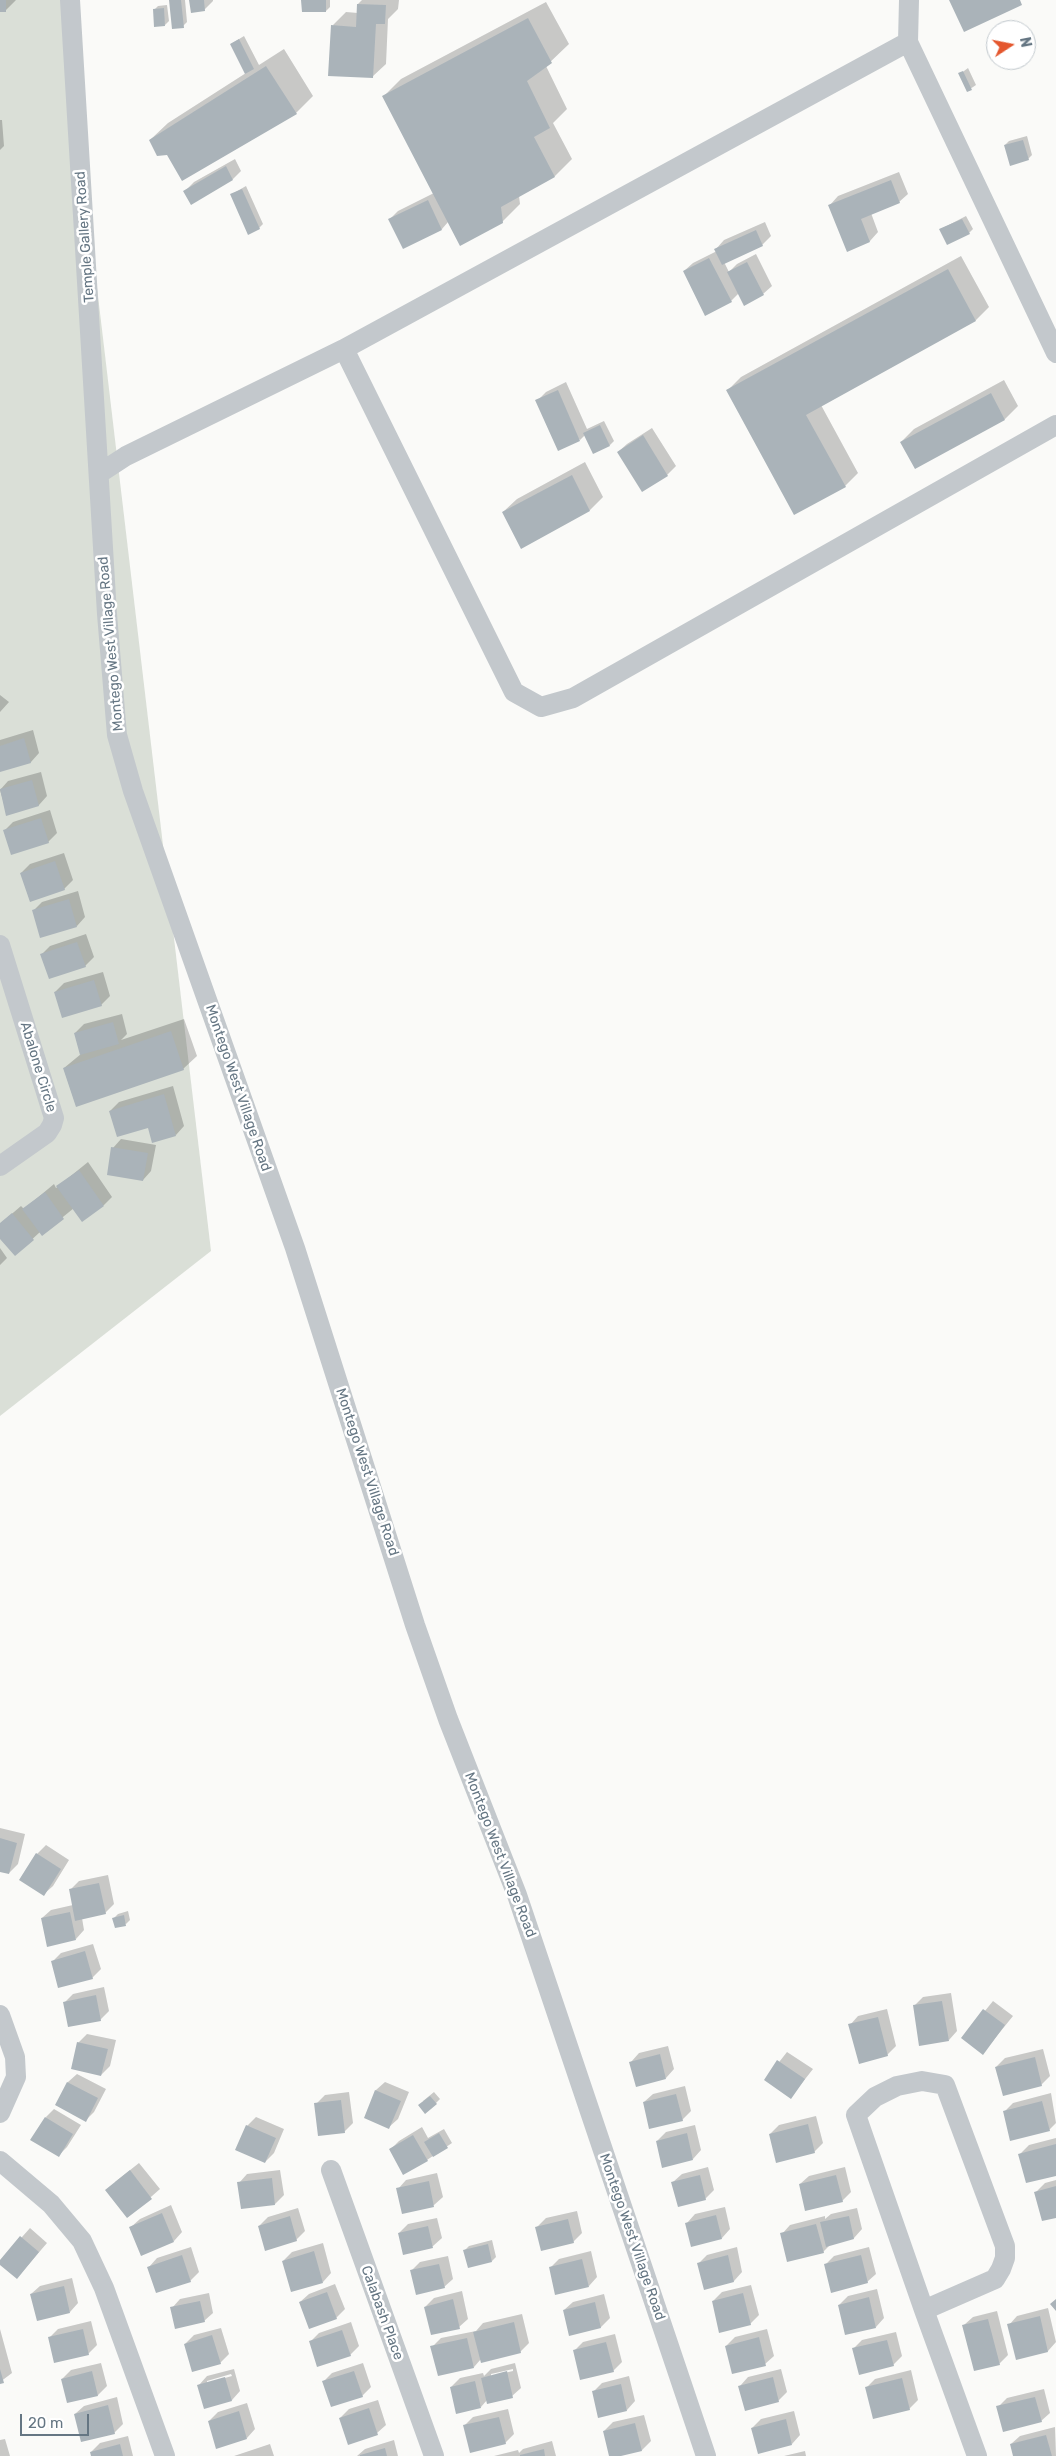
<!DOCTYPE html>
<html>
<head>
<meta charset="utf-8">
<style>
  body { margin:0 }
  #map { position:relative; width:1056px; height:2456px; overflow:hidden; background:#fafaf8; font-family:Rubik,sans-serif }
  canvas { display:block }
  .north { position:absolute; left:986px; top:20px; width:50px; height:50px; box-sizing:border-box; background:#fff; border:1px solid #c1c8cd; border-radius:50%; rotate:79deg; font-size:14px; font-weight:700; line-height:20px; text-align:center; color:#657683 }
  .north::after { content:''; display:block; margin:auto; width:18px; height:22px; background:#e4572e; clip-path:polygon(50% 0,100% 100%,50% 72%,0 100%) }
  .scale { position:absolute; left:20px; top:2414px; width:69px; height:22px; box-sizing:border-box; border:2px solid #657683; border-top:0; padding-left:6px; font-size:15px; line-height:18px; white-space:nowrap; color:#657683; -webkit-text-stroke:4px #fff; paint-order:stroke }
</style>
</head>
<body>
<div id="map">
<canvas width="1056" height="2456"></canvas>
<div class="north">N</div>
<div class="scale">20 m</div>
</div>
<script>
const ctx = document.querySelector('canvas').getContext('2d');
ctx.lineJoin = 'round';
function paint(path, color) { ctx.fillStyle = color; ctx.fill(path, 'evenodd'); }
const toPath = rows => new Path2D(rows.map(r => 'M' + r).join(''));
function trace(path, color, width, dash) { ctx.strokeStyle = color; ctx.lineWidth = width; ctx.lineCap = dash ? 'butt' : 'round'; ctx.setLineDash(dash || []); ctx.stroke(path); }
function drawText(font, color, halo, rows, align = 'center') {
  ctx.font = font + ' Rubik,sans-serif'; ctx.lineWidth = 5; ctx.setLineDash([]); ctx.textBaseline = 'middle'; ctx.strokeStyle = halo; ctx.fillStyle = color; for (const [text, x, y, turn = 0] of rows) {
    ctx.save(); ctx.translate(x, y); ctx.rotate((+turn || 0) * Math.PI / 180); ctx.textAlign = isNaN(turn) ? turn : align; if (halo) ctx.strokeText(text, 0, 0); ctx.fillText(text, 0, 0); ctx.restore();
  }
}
const green = toPath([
  [0,0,63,0,211,1251,0,1416]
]);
const shadow = toPath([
  [0,0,16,0,5,11,0,11],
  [170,0,185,0,187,22,183,26],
  [191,0,213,0,213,1,204,10],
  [303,0,330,0,330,7,326,11],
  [362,0,399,0,398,9,388,19,386,64,372,77,333,25,346,12,358,13,358,4],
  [546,2,569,44,546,66,567,109,553,123,572,159,555,176,519,196,520,204,502,222,448,222,442,229,403,247,390,219,398,211,434,193,384,96,401,79],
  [167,5,169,21,165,25,154,10,158,6],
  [244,36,259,65,284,49,313,96,296,113,168,154,150,140,168,123,246,73,231,44],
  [968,68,976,85,967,91,960,74],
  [0,120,2,120,4,146,0,150],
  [1027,136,1032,155,1028,159,1005,145,1009,141],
  [235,159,241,171,233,179,185,191,194,182],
  [899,172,908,194,899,202,871,213,878,232,870,241,847,250,830,205,838,196],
  [246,186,263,224,259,228,232,194],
  [966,216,973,229,969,233,941,229],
  [765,222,771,236,762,245,724,262,729,272,737,264,756,254,772,286,763,294,739,293,731,301,684,271,693,263,717,251,716,249,724,240],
  [961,256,989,307,976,320,821,405,858,473,845,486,728,390,741,377],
  [1004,380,1018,406,1005,419,901,442,914,429],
  [566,382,587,429,604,421,614,441,610,445,594,453,585,435,580,440,537,401,546,392],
  [652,428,676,466,667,475,618,452,627,444],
  [585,462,603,497,590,510,522,547,503,512,517,499],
  [0,695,9,702,0,712],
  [33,730,39,753,31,762,0,771,0,740],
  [41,772,47,796,39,805,7,814,0,790,8,781],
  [50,810,57,833,48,842,4,831,13,822],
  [64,853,73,880,64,889,21,873,30,864],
  [78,891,85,917,77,926,33,911,42,902],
  [86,934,94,957,85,966,41,955,50,946],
  [103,972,110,996,101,1005,55,992,64,983],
  [122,1014,127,1034,121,1040,184,1019,197,1056,183,1069,64,1068,81,1054,75,1033,84,1024],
  [173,1086,184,1126,176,1135,110,1111,119,1102],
  [121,1139,156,1145,151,1171,143,1180,113,1148],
  [88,1162,112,1197,104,1205,74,1208,42,1234,40,1232,15,1255,0,1237,0,1224,21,1206,24,1209,54,1184,56,1188],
  [0,1248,7,1258,0,1265],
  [0,1828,25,1834,18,1864,9,1873,0,1871],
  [46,1845,69,1860,53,1886,44,1894,37,1854],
  [108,1875,114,1904,105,1913,82,1918,84,1930,76,1939,42,1918,51,1910,73,1905,70,1890,79,1881],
  [128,1911,130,1920,126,1924,114,1918,118,1914],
  [93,1944,101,1969,92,1978,52,1962,61,1953],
  [104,1987,109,2011,100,2020,64,2003,73,1994],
  [951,1993,957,2031,949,2040,914,2006,923,1997],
  [993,2001,1013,2016,983,2053,963,2038],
  [887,2009,896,2046,887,2055,850,2025,858,2016],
  [87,2034,116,2040,110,2066,101,2075,78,2043],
  [668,2046,674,2069,666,2078,631,2062,639,2053],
  [1043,2049,1050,2076,1041,2085,996,2067,1005,2058],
  [787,2052,813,2069,791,2097,765,2080],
  [77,2074,106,2089,94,2112,86,2120,56,2105,68,2082],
  [385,2082,409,2092,398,2119,389,2127,365,2117,376,2090],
  [685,2086,691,2111,682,2120,644,2102,653,2094],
  [349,2092,353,2123,344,2132,316,2104,325,2095],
  [434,2092,440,2099,436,2103,423,2101],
  [1051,2093,1056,2123,1049,2130,1004,2112,1013,2103],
  [54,2109,81,2125,67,2147,58,2156,46,2117],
  [816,2116,823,2143,814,2152,770,2134,779,2125],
  [256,2117,284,2129,274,2153,265,2162,247,2126],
  [695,2125,701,2150,693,2159,657,2141,666,2132],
  [422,2127,428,2138,444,2129,452,2143,427,2160,391,2149,399,2141],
  [1056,2138,1056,2174,1020,2154,1029,2145],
  [139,2163,160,2189,128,2217,115,2182],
  [708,2167,714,2190,705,2199,673,2182,682,2174],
  [845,2167,851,2192,842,2201,800,2184,809,2176],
  [280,2170,284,2195,275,2204,242,2208,239,2183,247,2174],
  [437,2173,443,2197,434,2205,403,2213,398,2189,406,2180],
  [1056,2180,1056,2217,1036,2192,1045,2183],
  [171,2205,182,2232,174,2241,131,2227,140,2219],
  [725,2207,730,2229,722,2238,687,2223,695,2214],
  [298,2208,305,2231,296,2240,259,2226,268,2217],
  [857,2208,862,2229,854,2238,831,2244,823,2252,782,2234,790,2225,825,2216,825,2219,831,2214],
  [577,2211,582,2233,573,2242,537,2227,546,2218],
  [437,2218,442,2238,433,2246,404,2253,399,2233,408,2224],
  [30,2228,47,2243,17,2278,0,2262],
  [492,2240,496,2257,492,2261,465,2250,469,2246],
  [323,2243,331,2273,323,2282,283,2261,292,2252],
  [191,2247,199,2272,190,2281,149,2267,157,2258],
  [737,2247,742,2272,734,2281,705,2288,698,2264,707,2255],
  [869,2247,876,2274,867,2282,825,2265,834,2256],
  [591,2251,597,2277,589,2286,550,2268,559,2259],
  [448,2256,453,2279,444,2287,411,2271,420,2262],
  [72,2278,78,2303,70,2312,31,2294,40,2286],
  [335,2284,345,2309,336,2318,300,2302,309,2294],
  [751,2285,759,2315,750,2324,713,2301,722,2292],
  [877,2289,884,2318,876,2327,839,2305,848,2296],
  [462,2291,468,2319,459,2327,425,2307,434,2298],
  [209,2293,213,2313,204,2321,172,2308,180,2299],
  [604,2294,610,2318,601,2327,570,2334,564,2310,573,2302],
  [1048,2308,1056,2342,1048,2351,1017,2358,1009,2325,1017,2316],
  [997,2311,1008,2355,999,2364,964,2325,973,2317],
  [522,2314,529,2343,520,2352,481,2359,474,2367,432,2347,441,2338,476,2331,483,2323],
  [91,2321,97,2345,88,2354,49,2338,58,2329],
  [351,2322,359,2346,350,2355,310,2342,319,2333],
  [221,2328,229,2354,220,2363,185,2344,194,2335],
  [0,2329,12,2373,0,2382],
  [767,2329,774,2356,765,2364,726,2346,735,2337],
  [896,2332,902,2356,893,2365,853,2349,862,2340],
  [615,2334,622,2362,613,2371,574,2351,583,2342],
  [101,2363,107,2386,98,2395,68,2402,62,2379,71,2370],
  [363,2363,371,2387,362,2396,324,2381,332,2373],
  [515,2363,521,2388,512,2396,487,2400,481,2407,451,2387,460,2378,483,2373,484,2376,491,2369],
  [513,2369,513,2371,491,2376,491,2374],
  [234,2369,240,2391,232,2400,205,2407,199,2385,207,2376],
  [231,2374,232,2376,207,2383,207,2381],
  [781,2369,787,2392,778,2401,740,2386,748,2377],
  [911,2370,918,2400,909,2409,866,2388,875,2379],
  [629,2376,635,2401,627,2410,593,2392,602,2383],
  [1044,2389,1050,2413,1041,2421,998,2407,1007,2398],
  [117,2397,123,2424,114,2433,75,2414,84,2406],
  [378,2400,386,2425,377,2433,340,2418,349,2409],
  [247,2403,255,2429,247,2438,209,2421,218,2412],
  [508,2409,514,2434,505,2443,465,2425,473,2417],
  [794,2411,800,2435,792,2444,752,2428,761,2419],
  [644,2415,651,2441,642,2450,610,2456,604,2431,613,2422],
  [1055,2427,1056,2456,1014,2456,1011,2444,1020,2436],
  [128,2436,133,2456,92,2456,91,2452,100,2443],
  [5,2439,10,2456,0,2456,0,2440],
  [394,2440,398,2456,357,2456,365,2449],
  [552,2441,556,2456,494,2456,518,2450,519,2453,523,2449],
  [270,2444,274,2456,234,2456],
  [805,2451,806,2456,784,2456]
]);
const building = toPath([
  [0,0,6,0,6,12,0,12],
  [169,0,181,0,184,28,172,29],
  [189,0,204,0,205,11,191,13],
  [301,0,326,0,326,12,302,12],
  [949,0,1020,0,1022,5,964,32],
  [357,4,386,5,385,24,376,24,373,78,328,76,331,25,356,27],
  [164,8,165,26,154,27,153,9],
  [528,18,552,63,527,81,550,128,534,137,555,177,501,207,503,223,460,246,382,96],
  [239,39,254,69,245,74,230,44],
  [266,66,297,114,182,181,167,155,157,156,149,140],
  [963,71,972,90,967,92,958,73],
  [1023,140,1029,160,1010,166,1004,145],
  [226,166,233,180,191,205,183,191],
  [891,180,900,203,861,219,870,242,847,252,828,205],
  [242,189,260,229,248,235,230,194],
  [428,200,442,230,403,249,388,219],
  [962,219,970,234,947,245,939,229],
  [756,230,763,246,722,265,714,249],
  [709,258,732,302,705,316,683,271],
  [747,262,764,295,744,306,727,272],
  [948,269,976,321,806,415,846,487,794,515,726,390],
  [558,390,580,441,558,451,535,400],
  [991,393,1005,420,915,469,900,442],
  [600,425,610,446,593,454,583,433],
  [643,435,668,476,642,492,617,452],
  [572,475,590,511,521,549,502,512],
  [24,738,31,763,0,772,0,746],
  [32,780,39,806,6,816,0,789],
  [41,818,49,843,11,855,3,830],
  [55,861,65,890,30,902,20,873],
  [69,899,77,927,40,938,32,910],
  [77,942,86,967,49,979,40,954],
  [94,980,102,1006,62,1018,54,992],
  [113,1022,119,1044,80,1055,74,1033],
  [171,1031,184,1070,76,1107,63,1068],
  [164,1094,176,1136,152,1143,148,1128,117,1137,109,1111],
  [111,1147,148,1153,143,1181,107,1175],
  [79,1170,104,1206,82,1222,56,1186],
  [45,1192,64,1219,42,1236,22,1209],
  [12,1213,34,1240,15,1256,0,1239,0,1223],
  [0,1838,17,1843,9,1874,0,1872],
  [36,1853,61,1869,44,1896,19,1880],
  [99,1883,106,1914,75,1921,69,1889],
  [70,1912,76,1940,47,1947,41,1918],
  [124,1915,126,1926,115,1928,112,1918],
  [85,1951,93,1979,58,1988,51,1961],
  [96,1995,101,2021,68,2027,63,2002],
  [942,2001,949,2041,919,2046,913,2005],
  [983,2009,1005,2025,983,2055,961,2038],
  [878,2017,888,2056,859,2064,848,2024],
  [77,2042,108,2049,101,2076,71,2069],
  [660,2054,666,2079,636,2087,629,2062],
  [1035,2057,1042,2086,1003,2096,995,2067],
  [777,2060,805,2079,791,2099,764,2080],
  [67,2082,98,2098,86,2122,55,2105],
  [375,2090,401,2101,389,2129,364,2118],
  [676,2094,683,2121,649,2129,643,2102],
  [430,2096,437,2104,425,2114,418,2105],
  [341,2100,345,2133,318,2136,314,2103],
  [1042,2101,1050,2131,1010,2141,1003,2111],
  [45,2117,73,2134,59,2157,30,2140],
  [808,2124,815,2153,776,2163,769,2134],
  [246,2125,276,2138,265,2163,235,2150],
  [439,2133,448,2148,433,2157,424,2142],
  [687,2133,693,2160,662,2168,656,2141],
  [413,2135,428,2161,403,2175,389,2149],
  [1056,2144,1056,2176,1026,2183,1018,2154],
  [130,2170,152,2199,127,2218,105,2190],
  [700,2175,706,2200,678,2207,671,2182],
  [836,2175,843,2202,805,2211,799,2184],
  [272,2178,275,2205,241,2209,237,2182],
  [429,2181,434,2207,402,2214,396,2188],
  [1056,2186,1056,2218,1042,2221,1034,2192],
  [162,2213,174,2242,141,2256,129,2227],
  [716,2215,722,2239,691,2247,685,2223],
  [290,2216,297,2241,265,2251,258,2226],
  [849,2216,854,2239,826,2247,820,2222],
  [568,2219,574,2243,541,2251,535,2227],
  [816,2224,824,2253,787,2262,780,2233],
  [428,2226,433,2248,403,2255,398,2233],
  [20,2236,39,2252,17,2279,0,2265,0,2260],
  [488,2244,492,2262,468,2268,463,2250],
  [314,2251,323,2283,291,2292,282,2261],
  [182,2255,191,2282,156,2293,147,2267],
  [728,2255,734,2282,704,2290,697,2263],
  [861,2255,868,2283,831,2293,824,2264],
  [582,2259,589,2287,555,2295,549,2267],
  [439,2264,445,2288,416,2295,410,2270],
  [64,2286,70,2313,37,2321,30,2294],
  [327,2292,337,2319,309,2329,299,2302],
  [743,2293,751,2325,719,2333,712,2301],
  [869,2297,876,2328,845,2335,838,2305],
  [453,2299,460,2329,431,2335,424,2307],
  [1056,2299,1056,2311,1050,2304],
  [200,2301,205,2322,175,2329,170,2307],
  [595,2302,601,2328,569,2336,563,2310],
  [1040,2316,1048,2352,1016,2360,1007,2324],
  [988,2319,1000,2365,974,2371,962,2325],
  [514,2322,521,2353,481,2363,473,2332],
  [83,2329,89,2355,54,2363,48,2337],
  [342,2330,351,2356,317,2367,309,2341],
  [212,2335,221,2364,192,2372,184,2344],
  [759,2337,766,2366,732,2374,725,2346],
  [467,2338,474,2368,438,2376,430,2346],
  [887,2340,894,2366,859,2375,852,2348],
  [606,2342,614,2372,580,2380,573,2350],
  [0,2369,4,2383,0,2384],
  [92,2371,98,2396,67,2403,61,2379],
  [354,2371,363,2397,331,2407,322,2381],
  [507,2371,513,2398,487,2404,481,2378],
  [225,2377,232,2401,204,2409,197,2385],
  [773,2377,779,2402,745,2411,738,2386],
  [902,2378,910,2410,873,2419,865,2387],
  [475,2381,481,2408,456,2414,450,2387],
  [621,2384,627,2411,598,2418,592,2391],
  [1035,2397,1042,2422,1003,2432,996,2406],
  [108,2405,115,2434,81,2442,74,2414],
  [369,2408,378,2435,348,2445,339,2418],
  [239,2411,247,2439,216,2449,208,2421],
  [499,2417,506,2444,470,2453,463,2425],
  [786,2419,792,2445,758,2454,751,2428],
  [635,2423,642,2451,621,2456,609,2456,603,2431],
  [1046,2435,1052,2456,1013,2456,1010,2444],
  [120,2444,123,2456,91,2456,90,2452],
  [385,2448,387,2456,360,2456,360,2455],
  [544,2449,545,2456,520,2456,520,2455]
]);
const street = toPath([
  [70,0,107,614,117,735,133,791,295,1248,415,1625,448,1719,517,1895,706,2456],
  [909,0,908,42,1056,353],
  [344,349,514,692,541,707,573,698,1056,425],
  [100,473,126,456,344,349,908,42],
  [0,945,54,1118,52,1125,47,1133,0,1166],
  [0,2015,15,2057,16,2077,0,2113],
  [0,2161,51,2204,82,2241,104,2288,165,2456],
  [331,2170,434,2456],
  [924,2310,995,2279,1001,2269,1005,2258,1005,2246,945,2085,922,2081,897,2086,875,2097,856,2115,924,2310,977,2456]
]);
const streetNames = [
  ["Temple Gallery Road",85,237,-94],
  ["Montego West Village Road",111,644,-95],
  ["Abalone Circle",38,1067,73],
  ["Montego West Village Road",238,1088,71],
  ["Montego West Village Road",367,1472,72],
  ["Montego West Village Road",500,1855,69],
  ["Montego West Village Road",632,2237,71],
  ["Calabash Place",382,2313,70]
];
paint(green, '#dadfd7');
paint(shadow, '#0003');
paint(building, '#aab3b9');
trace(street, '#c3c8cc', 20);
drawText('14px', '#657683', '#fff', streetNames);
</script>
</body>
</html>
